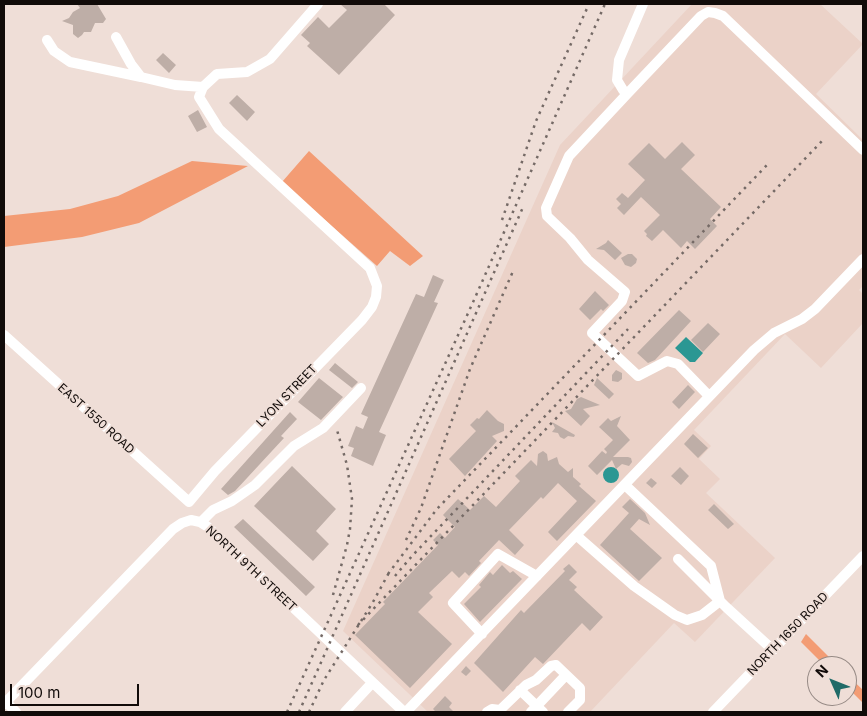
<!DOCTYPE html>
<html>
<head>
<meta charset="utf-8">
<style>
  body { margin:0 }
  #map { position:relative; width:867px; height:716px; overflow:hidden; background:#efded7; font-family:Inter,sans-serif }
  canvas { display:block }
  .frame { position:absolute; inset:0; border:5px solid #110b09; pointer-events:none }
  .north { position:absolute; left:807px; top:656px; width:50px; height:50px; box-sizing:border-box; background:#efded7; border:1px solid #968a85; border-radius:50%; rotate:314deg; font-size:14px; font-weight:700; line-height:20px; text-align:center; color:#110b09 }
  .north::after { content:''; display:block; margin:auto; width:18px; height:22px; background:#206b68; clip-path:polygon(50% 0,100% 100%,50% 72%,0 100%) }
  .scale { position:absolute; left:10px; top:684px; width:129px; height:22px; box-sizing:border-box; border:2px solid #110b09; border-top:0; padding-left:6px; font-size:15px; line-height:18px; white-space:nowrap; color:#110b09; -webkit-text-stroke:4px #efded7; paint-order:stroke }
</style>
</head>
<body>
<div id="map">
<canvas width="867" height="716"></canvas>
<div class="frame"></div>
<div class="north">N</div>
<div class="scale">100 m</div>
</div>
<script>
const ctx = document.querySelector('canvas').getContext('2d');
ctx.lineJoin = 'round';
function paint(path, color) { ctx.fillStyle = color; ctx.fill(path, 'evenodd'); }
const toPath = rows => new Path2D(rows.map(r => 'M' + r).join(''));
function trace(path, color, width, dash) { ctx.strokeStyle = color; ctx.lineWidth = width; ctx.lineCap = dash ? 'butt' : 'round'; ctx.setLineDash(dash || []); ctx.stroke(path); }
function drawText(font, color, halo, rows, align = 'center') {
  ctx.font = font + ' Inter,sans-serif'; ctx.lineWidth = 4; ctx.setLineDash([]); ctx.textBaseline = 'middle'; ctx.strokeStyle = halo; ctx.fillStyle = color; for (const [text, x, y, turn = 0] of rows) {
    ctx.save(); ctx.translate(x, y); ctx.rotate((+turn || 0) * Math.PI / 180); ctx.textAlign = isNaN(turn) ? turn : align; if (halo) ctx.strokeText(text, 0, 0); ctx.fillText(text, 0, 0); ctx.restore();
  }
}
const built = toPath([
  [692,4,820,4,863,44,816,94,863,140,863,286,859,290,863,294,863,323,821,368,785,334,694,430,711,446,699,459,720,479,706,493,775,558,695,642,674,623,590,712,428,712,343,631,560,145]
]);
const green = toPath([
  [309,151,423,256,410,266,390,251,377,266,282,182],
  [192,161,248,166,139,223,82,237,4,247,4,216,70,209,118,196],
  [806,634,838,666,825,666,801,642],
  [847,675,863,690,863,703,847,687]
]);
const water = toPath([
  [686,337,703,353,695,362,690,362,675,348],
  '603 475a8 8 0 1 1 16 0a8 8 0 1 1-16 0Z'
]);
const building = toPath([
  [77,4,97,4,106,19,103,23,95,23,91,32,84,32,82,35,78,38,73,34,73,25,62,21,69,18,73,12,80,8],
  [340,4,384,4,395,15,339,75,307,46,310,43,301,35,318,17,329,28,347,10],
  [163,53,176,65,169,73,156,60],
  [237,95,255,112,247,121,229,103],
  [198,110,207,127,197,132,188,116],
  [682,142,695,155,681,169,721,207,710,219,717,226,695,249,687,241,681,248,663,230,652,241,646,236,647,234,644,231,660,215,641,197,624,215,617,208,621,204,616,199,622,193,628,198,645,180,628,164,649,143,665,159],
  [608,240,622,253,615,260,604,250,596,249,606,243],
  [628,254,632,254,637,259,636,263,631,267,625,265,621,258],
  [433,275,444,280,434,302,438,303,379,432,386,435,373,466,351,456,354,448,348,446,356,426,363,429,368,417,361,414,416,294,424,297],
  [595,291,609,305,603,311,601,309,590,320,579,309],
  [679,310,691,321,655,360,648,363,637,353],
  [708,323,720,334,703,352,691,340],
  [335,363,358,382,352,388,329,370],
  [616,370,622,373,622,379,618,382,612,381,612,375],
  [319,378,343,397,321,420,298,402],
  [597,378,614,394,609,399,594,385],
  [688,385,695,392,679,409,672,402],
  [581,397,600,405,583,409,590,416,581,426,565,411,571,409,577,399],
  [487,410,498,421,504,424,504,431,492,436,497,441,465,476,449,459,476,431,470,425,477,418,479,419],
  [290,412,297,419,281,436,284,438,235,491,228,495,221,489],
  [621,416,617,426,630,440,613,457,628,457,631,458,632,462,629,466,622,464,616,469,612,460,597,475,588,466,602,451,606,454,607,452,604,449,613,440,599,427,608,418,611,421],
  [552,422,575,435,574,437,568,436,564,439,560,437,558,433,552,432,555,428],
  [693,434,708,448,698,458,684,444],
  [543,451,547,454,548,461,557,457,559,464,568,472,573,468,573,477,581,484,579,486,596,501,557,541,548,532,577,501,558,483,543,499,541,497,509,530,524,545,515,555,499,540,479,561,481,563,469,576,465,572,459,578,452,571,429,593,433,597,418,612,452,644,410,688,355,635,385,604,383,602,438,545,433,540,440,533,445,538,455,527,443,515,458,499,470,510,484,496,496,507,520,481,515,476,531,460,537,466,538,454],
  [292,466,336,509,316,531,329,544,313,561,254,506],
  [680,467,689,476,681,485,671,476],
  [651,478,657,483,652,488,646,483],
  [630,499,645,513,650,525,639,519,630,529,662,558,639,581,600,545,629,513,622,507],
  [714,504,734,524,728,529,708,510],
  [243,519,315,587,306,596,234,527],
  [569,564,577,572,569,580,577,587,574,590,603,617,590,631,582,623,543,664,535,657,503,692,474,663,521,610,524,613,565,571,563,569],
  [502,565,510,573,513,571,522,579,480,622,464,604,481,587,479,585,490,572,493,575],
  [466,666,471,671,466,676,461,672],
  [445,696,452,703,449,707,454,712,436,712,433,709]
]);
const minor = toPath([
  [643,4,619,60,617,80,623,90,627,94,701,16,708,12,715,13,723,16,863,150],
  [116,37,131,64,141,77,175,85,203,87],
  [47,40,54,51,70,62,141,77],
  [627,94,569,156,546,208,547,216,570,238,588,260,625,292,622,301,592,333,638,376,667,361,678,364,709,396],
  [4,335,189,502],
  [189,502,215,471,362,320,372,307,376,297,377,286,370,268,219,129,199,97,203,87,217,74,247,72,270,59,318,4],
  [201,522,213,510,232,501,255,485,294,446,323,428,361,388],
  [576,535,634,586,675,615,687,620,702,615,720,601,711,566,625,485],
  [678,559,726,607,773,650],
  [482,634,453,603,498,554,537,576],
  [520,690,543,712],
  [6,702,16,712],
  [4,704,173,529,182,523,191,520,200,522,208,527,404,712],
  [345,712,372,683],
  [406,712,754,350,774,333,802,319,815,309,863,259],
  [487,712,492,709,500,710,526,685,536,680,551,666,556,665,580,688,580,700,568,712],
  [531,712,566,675],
  [713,712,863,556]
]);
const rail = toPath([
  [502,220,536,121,589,4],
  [406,540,421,508,470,369,514,269],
  [388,574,437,509,767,165],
  [395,576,412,556,628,329],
  [333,595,347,545,350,529,352,499,347,465,337,430],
  [358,625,822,141],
  [287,712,474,300,605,4],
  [299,712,524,205],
  [309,712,324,680,373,602,391,569]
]);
const streetNames = [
  ["LYON STREET",287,396,-46],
  ["EAST 1550 ROAD",96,419,42],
  ["NORTH 9TH STREET",251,569,43],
  ["NORTH 1650 ROAD",788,634,-46]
];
paint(built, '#ebd2c8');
paint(green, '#f39c74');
paint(water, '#2b9793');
paint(building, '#beaea7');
trace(minor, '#fff', 10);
trace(rail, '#756a66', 2.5, [2.5, 5]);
drawText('12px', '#110b09', '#efded7', streetNames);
</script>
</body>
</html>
